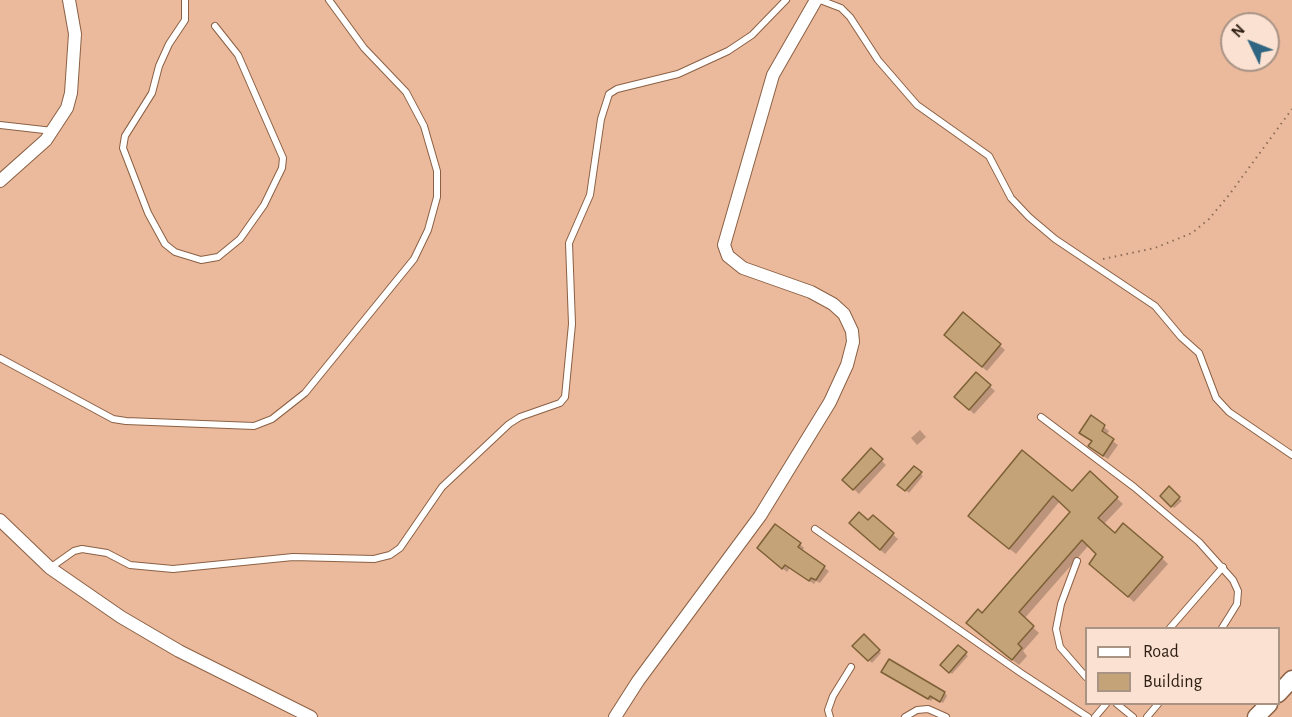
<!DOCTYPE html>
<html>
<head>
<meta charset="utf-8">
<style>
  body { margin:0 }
  #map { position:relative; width:1292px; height:717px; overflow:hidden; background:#ebba9c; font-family:"Alegreya Sans",sans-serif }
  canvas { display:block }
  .legend { position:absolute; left:1085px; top:627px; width:195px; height:78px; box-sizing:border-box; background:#fae1d1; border:2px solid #a99385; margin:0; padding:8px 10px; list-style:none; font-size:18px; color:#2f1e12 }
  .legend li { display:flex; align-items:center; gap:12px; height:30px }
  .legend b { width:30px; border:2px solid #a99385 }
  .north { position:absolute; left:1220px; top:12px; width:60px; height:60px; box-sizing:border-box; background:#fae1d1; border:2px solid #a99385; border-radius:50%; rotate:313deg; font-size:16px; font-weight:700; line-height:24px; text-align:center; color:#2f1e12 }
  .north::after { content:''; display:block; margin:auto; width:21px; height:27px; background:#306581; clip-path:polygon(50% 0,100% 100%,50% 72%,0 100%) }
</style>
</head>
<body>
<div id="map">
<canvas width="1292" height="717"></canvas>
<ul class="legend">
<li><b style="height:8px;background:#fff"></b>Road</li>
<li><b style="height:16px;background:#c3a377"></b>Building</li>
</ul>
<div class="north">N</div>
</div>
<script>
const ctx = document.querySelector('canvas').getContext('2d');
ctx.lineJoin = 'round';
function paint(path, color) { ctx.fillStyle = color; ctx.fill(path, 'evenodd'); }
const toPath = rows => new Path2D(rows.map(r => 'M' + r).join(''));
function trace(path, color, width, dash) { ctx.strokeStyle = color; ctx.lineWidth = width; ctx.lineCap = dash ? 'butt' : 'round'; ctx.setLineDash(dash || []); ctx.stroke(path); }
const shadow = toPath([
  [963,314,1005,350,987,371,950,340],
  [976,374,995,391,974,414,956,397],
  [1091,417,1109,431,1106,436,1118,445,1108,459,1095,451,1093,442,1081,433],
  [920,430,926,437,917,445,911,438],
  [871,450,886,465,859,494,844,480],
  [1022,453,1072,493,1090,473,1123,504,1103,525,1115,536,1162,558,1168,564,1134,602,1097,569,1098,555,1089,545,1024,619,1039,633,1023,651,1027,656,1019,665,974,629,982,615,1072,512,1060,501,1016,554,976,522],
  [914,468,923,476,909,493,900,485],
  [1169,488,1182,501,1174,508,1162,496],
  [873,517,898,539,885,554,855,528],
  [800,544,804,548,802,552,829,571,820,583,816,581,814,584,790,568,787,572,763,552],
  [864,636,881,653,872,663,854,646],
  [959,647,968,656,952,674,943,665],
  [889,662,945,693,947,696,943,703,934,697,931,701,886,675,883,672]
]);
const building = toPath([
  [963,312,1001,344,982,367,944,335,963,312],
  [976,372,991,385,969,410,954,397,976,372],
  [1091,415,1105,425,1102,431,1114,439,1103,456,1088,446,1092,441,1079,433,1091,415],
  [871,448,883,459,853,490,842,480,871,448],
  [1022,450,1072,491,1090,471,1118,497,1098,518,1115,533,1123,523,1163,557,1128,597,1089,564,1096,554,1082,540,1019,612,1034,626,1018,644,1022,648,1012,660,966,623,978,609,982,613,1070,512,1053,496,1009,549,968,516,1022,450],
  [914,466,922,472,905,491,897,485,914,466],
  [1169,486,1180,497,1171,507,1160,496,1169,486],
  [859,512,868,520,873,515,894,533,880,550,849,523,859,512],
  [775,524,801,543,798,547,825,566,816,580,811,578,809,581,785,565,782,569,757,548,775,524],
  [864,634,880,650,868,661,852,646,864,634],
  [958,645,967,652,949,673,940,665,958,645],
  [889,659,945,692,940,702,930,696,928,699,881,672,889,659]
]);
const path = toPath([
  [1103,259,1155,248,1192,233,1209,219,1229,195,1292,109]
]);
const lane = toPath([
  [185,0,185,20,169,44,159,66,152,93,125,136,123,148,148,213,165,244,175,252,201,260,218,257,240,239,264,205,282,168,283,158,238,55,215,26],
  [820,0,841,8,850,17,878,60,917,105,989,156,1011,198,1029,217,1055,239,1155,306,1181,337,1199,353,1216,398,1229,412,1292,455],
  [0,125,53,131],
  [0,358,113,419,126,421,254,426,272,419,305,393,414,259,428,230,437,197,437,171,424,126,406,92,364,48,329,0],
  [1041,417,1134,487,1199,542,1233,580,1238,591,1237,604,1222,628],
  [815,529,1021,673,1088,717],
  [1077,561,1061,604,1056,629,1060,647,1086,677],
  [50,568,74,551,82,549,107,553,130,565,173,569,293,557,374,559,390,555,400,548,442,487,509,424,520,417,560,403,565,397,572,324,569,243,590,195,601,119,609,94,617,89,678,74,728,51,752,35,786,0],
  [1170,628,1223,567],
  [1117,704,1133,717],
  [830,717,828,710,833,696,851,667],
  [905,717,917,710,928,709,946,717],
  [1095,717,1106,704],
  [1147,717,1158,704]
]);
const street = toPath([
  [0,181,46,140,67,108,71,93,75,34,69,0],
  [0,520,50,568,121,617,179,651,311,717],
  [615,717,638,681,760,516,830,402,847,365,853,342,852,331,844,314,833,304,811,292,743,268,728,256,724,245,773,75,816,0]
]);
const secondary = toPath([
  [1278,694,1292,679],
  [1256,717,1269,704]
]);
paint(shadow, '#0003');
paint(building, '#c3a377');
trace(building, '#7d6036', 1.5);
trace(lane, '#8b6044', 8);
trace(street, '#8b6044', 14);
trace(secondary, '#8b6044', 19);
trace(path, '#8d6c57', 2, [1.5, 4.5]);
trace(lane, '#fff', 6);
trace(street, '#fff', 12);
trace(secondary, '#fff', 16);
</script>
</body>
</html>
